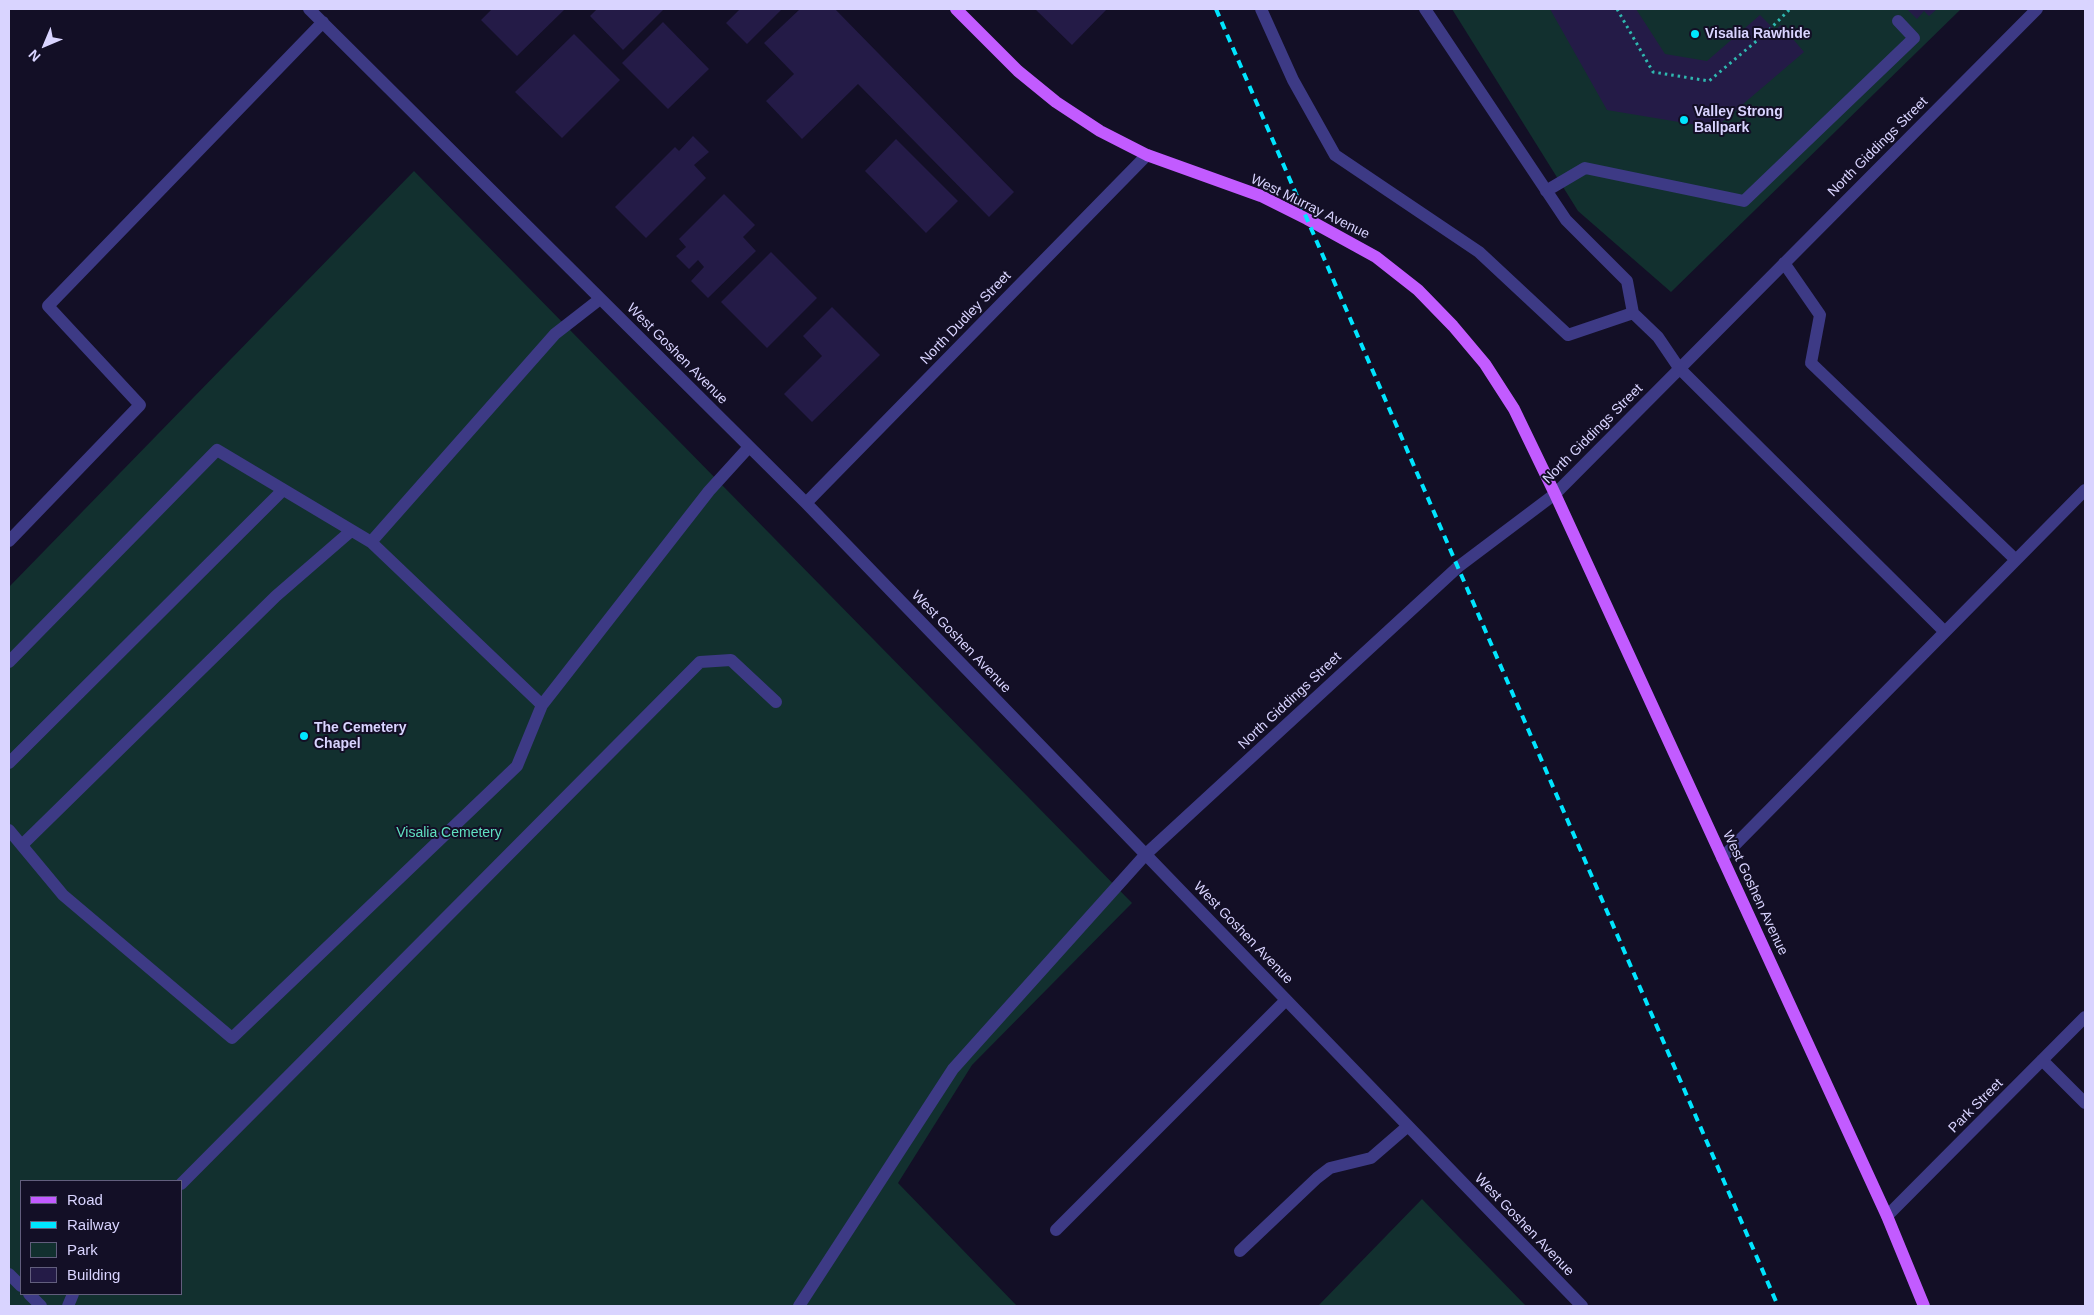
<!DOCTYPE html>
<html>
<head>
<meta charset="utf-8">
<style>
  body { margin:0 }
  #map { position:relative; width:2094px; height:1315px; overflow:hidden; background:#130f26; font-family:Helvetica,sans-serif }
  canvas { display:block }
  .frame { position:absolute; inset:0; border:10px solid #d9d4ff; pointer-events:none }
  .legend { position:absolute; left:20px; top:1180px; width:162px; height:115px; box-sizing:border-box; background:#130f26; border:1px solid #625e7d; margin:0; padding:6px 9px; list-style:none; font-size:15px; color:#d9d4ff }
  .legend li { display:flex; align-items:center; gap:10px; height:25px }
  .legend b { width:25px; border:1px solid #625e7d }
  .north { position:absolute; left:20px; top:20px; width:50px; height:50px; -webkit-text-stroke:4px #130f26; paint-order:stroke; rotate:225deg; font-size:14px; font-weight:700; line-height:20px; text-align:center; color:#d9d4ff }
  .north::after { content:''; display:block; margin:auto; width:18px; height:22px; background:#d9d4ff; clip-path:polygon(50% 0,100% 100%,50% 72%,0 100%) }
</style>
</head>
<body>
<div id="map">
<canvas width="2094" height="1315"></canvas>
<div class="frame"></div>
<ul class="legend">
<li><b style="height:6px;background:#c25bff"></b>Road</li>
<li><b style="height:6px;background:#00e5ff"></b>Railway</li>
<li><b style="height:14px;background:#12302f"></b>Park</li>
<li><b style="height:14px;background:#241b47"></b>Building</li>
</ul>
<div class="north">N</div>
</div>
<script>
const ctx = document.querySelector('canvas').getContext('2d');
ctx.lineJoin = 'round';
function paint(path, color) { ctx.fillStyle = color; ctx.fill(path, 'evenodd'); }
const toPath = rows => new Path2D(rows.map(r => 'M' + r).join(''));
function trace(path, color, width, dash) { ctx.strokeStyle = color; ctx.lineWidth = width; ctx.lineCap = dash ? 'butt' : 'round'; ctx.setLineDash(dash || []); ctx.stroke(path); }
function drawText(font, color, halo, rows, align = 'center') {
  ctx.font = font + ' Helvetica,sans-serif'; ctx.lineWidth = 4; ctx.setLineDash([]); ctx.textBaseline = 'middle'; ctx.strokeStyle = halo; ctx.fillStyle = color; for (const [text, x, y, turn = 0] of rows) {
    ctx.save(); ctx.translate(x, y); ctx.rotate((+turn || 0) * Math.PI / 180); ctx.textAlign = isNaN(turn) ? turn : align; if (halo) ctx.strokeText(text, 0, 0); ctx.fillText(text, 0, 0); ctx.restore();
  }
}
const green = toPath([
  [1452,9,1961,9,1671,292,1578,211],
  [414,171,1132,903,972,1065,898,1183,1017,1306,9,1306,9,587],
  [21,1181,181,1181,181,1294,21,1294],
  [1422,1199,1526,1306,1318,1306]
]);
const building = toPath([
  [492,9,565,9,517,56,481,20],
  [597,9,661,9,663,10,623,50,590,16],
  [740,9,782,9,747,44,726,23],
  [800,9,835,9,1014,192,989,217,858,84,802,139,766,101,794,74,764,43],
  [1035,9,1107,9,1072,45],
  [1550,9,1636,9,1665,54,1707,61,1760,15,1775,30,1781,25,1804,52,1715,128,1607,110],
  [1907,9,1937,9,1929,16,1924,11,1917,19],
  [663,22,709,69,668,109,622,63],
  [574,34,620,80,562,138,515,92],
  [693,136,709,152,694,165,706,178,646,238,615,207,675,147,679,151],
  [896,139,958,201,926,233,865,171],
  [724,194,755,225,743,237,756,251,708,298,691,281,704,267,698,260,689,269,676,256,686,247,679,239],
  [771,252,817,298,767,348,721,302],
  [832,307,880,355,812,422,784,394,822,356,803,336]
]);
const path = toPath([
  [1617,9,1653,72,1709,81,1766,33,1790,9]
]);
const minor = toPath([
  [309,9,806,503,1582,1306],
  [1261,9,1293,80,1335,155,1479,252,1568,335,1633,313],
  [1425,9,1566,220,1627,281,1633,313,1658,337,1679,368,1945,632],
  [1546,191,1585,168,1744,201,1914,38,1898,21],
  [1784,263,1820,315,1811,363,2016,560],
  [600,299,555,334,371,542,542,705,709,491,749,447],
  [806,503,1147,155],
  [9,541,140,405,48,306,323,22],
  [9,662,217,450,371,542],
  [9,763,283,490],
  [9,830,63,895,232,1038,517,766,542,705],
  [22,845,276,596,351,531],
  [1722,858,2085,490],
  [2042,1060,2085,1103],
  [181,1184,700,662,731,660,776,702],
  [1887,1216,2085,1017],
  [1056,1230,1286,1000],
  [1240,1251,1317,1178,1330,1168,1371,1158,1408,1126],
  [9,1274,21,1286],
  [29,1294,41,1306],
  [68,1306,73,1294],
  [799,1306,953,1069,1146,854,1458,567,1555,494,2037,9]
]);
const major = toPath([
  [956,9,1018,71,1056,102,1100,131,1147,155,1261,196,1307,219,1376,257,1418,290,1453,326,1485,364,1514,409,1555,494,1887,1216,1924,1306]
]);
const rail = toPath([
  [1216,9,1778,1306]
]);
const markers = [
  [1695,34,5,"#00e5ff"],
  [1684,120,5,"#00e5ff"],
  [304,736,5,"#00e5ff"]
];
const poiNames = [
  ["Visalia Rawhide",1705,34],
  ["Valley Strong",1694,112],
  ["Ballpark",1694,128],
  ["The Cemetery",314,728],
  ["Chapel",314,744]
];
const streetNames = [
  ["North Giddings Street",1878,147,-45],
  ["West Murray Avenue",1310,207,26],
  ["North Dudley Street",966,318,-46],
  ["West Goshen Avenue",677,354,45],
  ["North Giddings Street",1593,434,-45],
  ["West Goshen Avenue",961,642,46],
  ["North Giddings Street",1290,701,-43],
  ["West Goshen Avenue",1755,893,65],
  ["West Goshen Avenue",1243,933,46],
  ["Park Street",1976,1106,-45],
  ["West Goshen Avenue",1524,1225,46]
];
const parkNames = [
  ["Visalia Cemetery",449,833]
];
paint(green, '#12302f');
paint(building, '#241b47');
trace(path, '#2fb8b0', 3, [2.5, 4]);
trace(minor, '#3d3a85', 12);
trace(major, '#c25bff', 12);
trace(rail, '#00e5ff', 4, [8, 6]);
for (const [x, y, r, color] of markers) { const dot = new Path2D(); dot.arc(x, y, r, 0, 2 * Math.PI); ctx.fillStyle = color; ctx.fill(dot); trace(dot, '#130f26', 2); }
drawText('bold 14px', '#d9d4ff', '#130f26', poiNames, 'left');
drawText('14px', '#d9d4ff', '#130f26', streetNames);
drawText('14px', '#5fe0c0', '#130f26', parkNames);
</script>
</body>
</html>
